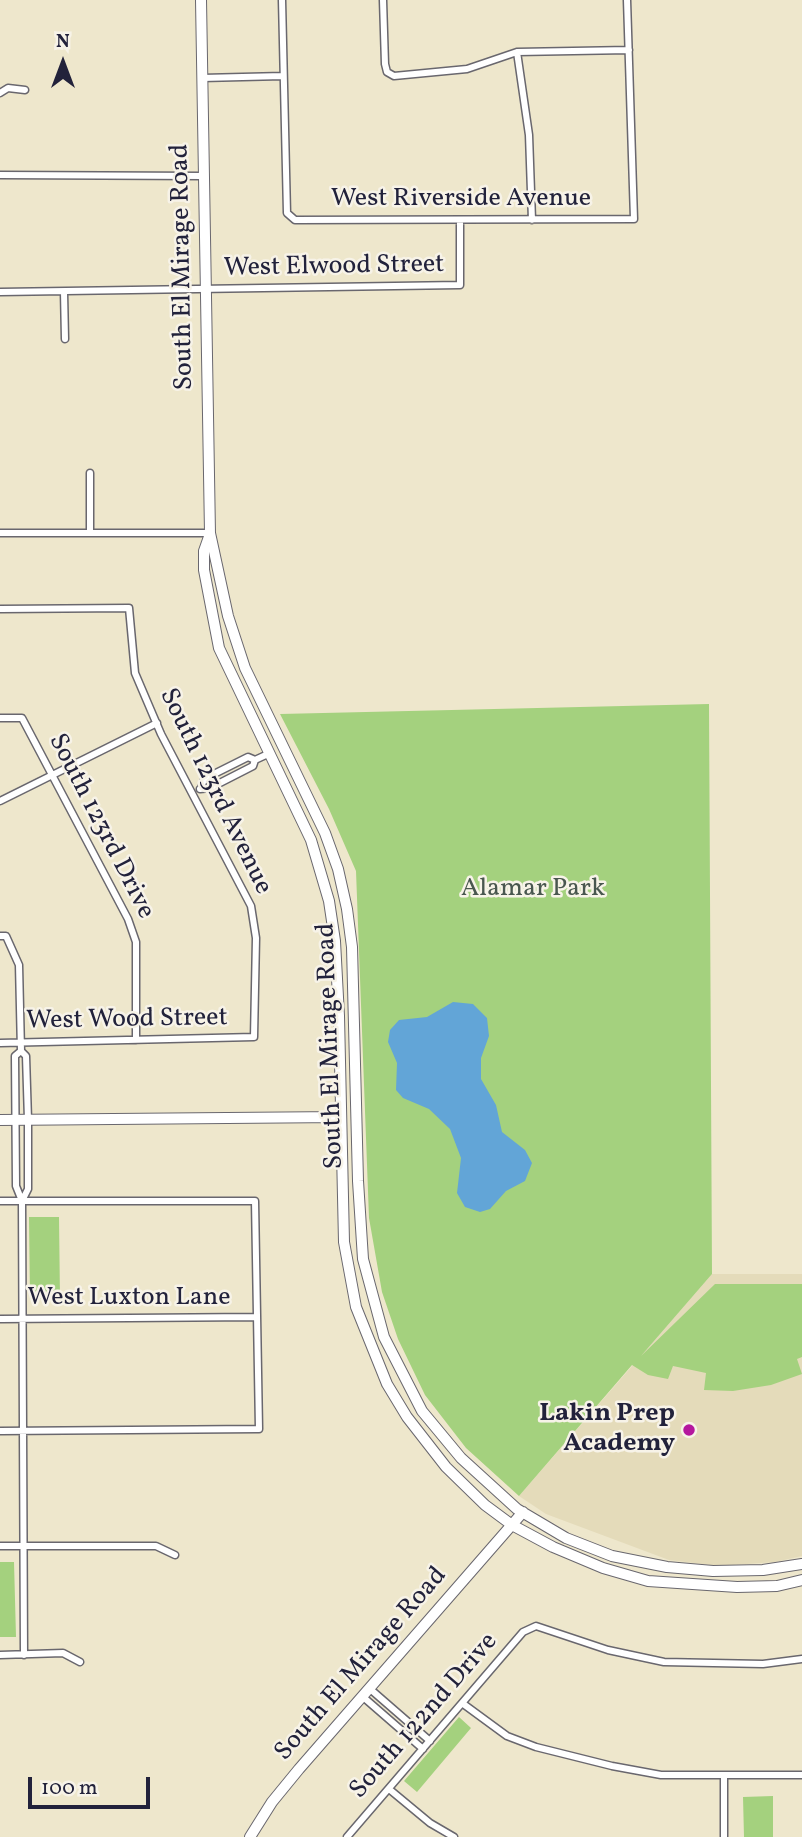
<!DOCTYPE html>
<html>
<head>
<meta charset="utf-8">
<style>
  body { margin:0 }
  #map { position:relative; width:802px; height:1837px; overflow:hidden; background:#eee7cc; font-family:Vollkorn,serif }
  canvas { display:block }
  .north { position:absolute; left:28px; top:28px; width:70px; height:70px; -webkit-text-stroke:5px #f7f3e8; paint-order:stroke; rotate:0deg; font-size:19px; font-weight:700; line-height:28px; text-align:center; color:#22223b }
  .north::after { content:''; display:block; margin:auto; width:24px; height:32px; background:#22223b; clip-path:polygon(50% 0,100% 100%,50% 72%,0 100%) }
  .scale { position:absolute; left:28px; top:1777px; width:122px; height:32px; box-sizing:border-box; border:4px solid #22223b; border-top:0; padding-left:9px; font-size:21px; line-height:24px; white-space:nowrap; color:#22223b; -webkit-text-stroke:5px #f7f3e8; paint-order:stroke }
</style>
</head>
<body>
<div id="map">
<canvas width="802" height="1837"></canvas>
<div class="north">N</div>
<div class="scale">100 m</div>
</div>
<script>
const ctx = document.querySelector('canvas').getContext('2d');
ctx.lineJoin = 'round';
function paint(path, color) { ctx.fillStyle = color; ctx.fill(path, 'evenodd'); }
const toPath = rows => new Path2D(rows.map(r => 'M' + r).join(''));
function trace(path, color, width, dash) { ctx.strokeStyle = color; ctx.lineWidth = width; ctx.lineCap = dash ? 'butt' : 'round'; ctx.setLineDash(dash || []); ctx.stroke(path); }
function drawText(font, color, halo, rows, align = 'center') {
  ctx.font = font + ' Vollkorn,serif'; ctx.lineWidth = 5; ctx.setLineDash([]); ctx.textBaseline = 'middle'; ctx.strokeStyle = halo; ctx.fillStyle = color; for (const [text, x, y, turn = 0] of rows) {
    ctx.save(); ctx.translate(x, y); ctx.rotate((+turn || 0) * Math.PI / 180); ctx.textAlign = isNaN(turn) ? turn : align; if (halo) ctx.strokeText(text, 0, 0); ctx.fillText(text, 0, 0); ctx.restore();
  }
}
const built = toPath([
  [712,1274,802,1274,802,1556,775,1562,719,1566,669,1560,546,1514,519,1496]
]);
const green = toPath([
  [709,704,712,1274,641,1356,715,1284,802,1284,802,1357,797,1359,802,1374,771,1385,733,1391,704,1390,706,1373,673,1366,668,1379,648,1375,632,1365,519,1496,466,1448,425,1395,398,1339,382,1292,369,1218,356,871,329,809,280,714],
  [29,1217,59,1217,60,1299,30,1299],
  [0,1562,14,1562,16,1637,0,1637],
  [459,1717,471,1728,417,1792,404,1781],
  [773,1796,773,1837,744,1837,743,1797]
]);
const water = toPath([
  [453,1002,473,1004,487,1018,489,1036,481,1058,481,1079,496,1105,502,1132,525,1150,532,1163,525,1181,506,1191,490,1209,480,1212,465,1207,457,1193,461,1158,450,1129,429,1109,403,1098,396,1090,397,1063,388,1042,390,1030,399,1020,427,1017]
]);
const street = toPath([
  [282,0,287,213,295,220,634,219,627,0],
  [383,0,385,64,387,72,394,76,467,69,517,52,629,50],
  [517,52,529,135,532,220],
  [202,78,283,76],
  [0,93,8,88,25,90],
  [0,175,204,176],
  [0,292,460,285,460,220],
  [64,292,65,339],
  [90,473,90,533],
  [0,533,210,533],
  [0,609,129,608,135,673,161,734,251,906,256,938,254,1037,0,1043],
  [0,718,22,718,128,919,136,942,136,1040],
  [200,789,210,788,253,766,255,760],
  [201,789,204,779,248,757,255,760,268,754],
  [0,801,157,723],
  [0,936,6,936,19,965,21,1051,26,1056,28,1120,28,1189,22,1201],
  [21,1051,15,1056,16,1186,22,1201,24,1655],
  [0,1201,255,1201,259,1429,0,1431],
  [0,1319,257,1317],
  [0,1546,156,1546,175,1555],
  [0,1655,63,1653,80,1662],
  [369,1688,430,1741],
  [362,1696,423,1749],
  [462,1703,507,1736,536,1747,612,1766,661,1775,802,1775],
  [389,1789,430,1823,454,1837],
  [347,1837,523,1632,536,1626,608,1650,664,1662,763,1664,802,1659],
  [724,1837,724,1777]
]);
const secondary = toPath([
  [201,0,210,533,228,616,245,668,325,833,338,869,347,909,352,947,358,1181,363,1259,384,1337,422,1411,461,1458,517,1509,566,1538,612,1556,667,1567,713,1571,763,1570,802,1564],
  [210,534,204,551,204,570,219,648,311,840,329,901,335,941,339,1016,344,1242,356,1307,387,1384,407,1417,446,1467,485,1505,512,1525,553,1547,603,1568,648,1581,737,1587,777,1586,802,1580],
  [0,1120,340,1117],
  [250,1837,272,1802,299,1769,523,1512]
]);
const markers = [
  [689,1430,7,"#b5179e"]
];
const streetNames = [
  ["West Riverside Avenue",461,200],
  ["South El Mirage Road",184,267,-91],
  ["West Elwood Street",334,268,-1],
  ["South 123rd Avenue",214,792,64],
  ["South 123rd Drive",100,827,63],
  ["West Wood Street",127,1021,-1],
  ["South El Mirage Road",332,1046,-92],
  ["West Luxton Lane",129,1299],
  ["South El Mirage Road",362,1665,-49],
  ["South 122nd Drive",425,1717,-49]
];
const parkNames = [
  ["Alamar Park",533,890]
];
const poiNames = [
  ["Lakin Prep",675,1415],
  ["Academy",675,1445]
];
paint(built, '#e4dbba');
paint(green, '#a4d17e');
paint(water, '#62a5d7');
trace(street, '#69676e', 9);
trace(secondary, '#69676e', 12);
trace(street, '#fff', 6);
trace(secondary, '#fff', 10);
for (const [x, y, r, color] of markers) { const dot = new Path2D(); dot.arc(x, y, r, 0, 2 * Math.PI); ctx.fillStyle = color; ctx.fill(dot); trace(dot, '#f7f3e8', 2.5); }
drawText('26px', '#22223b', '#f7f3e8', streetNames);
drawText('26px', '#49574f', '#f7f3e8', parkNames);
drawText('bold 26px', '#22223b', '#f7f3e8', poiNames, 'right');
</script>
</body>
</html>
